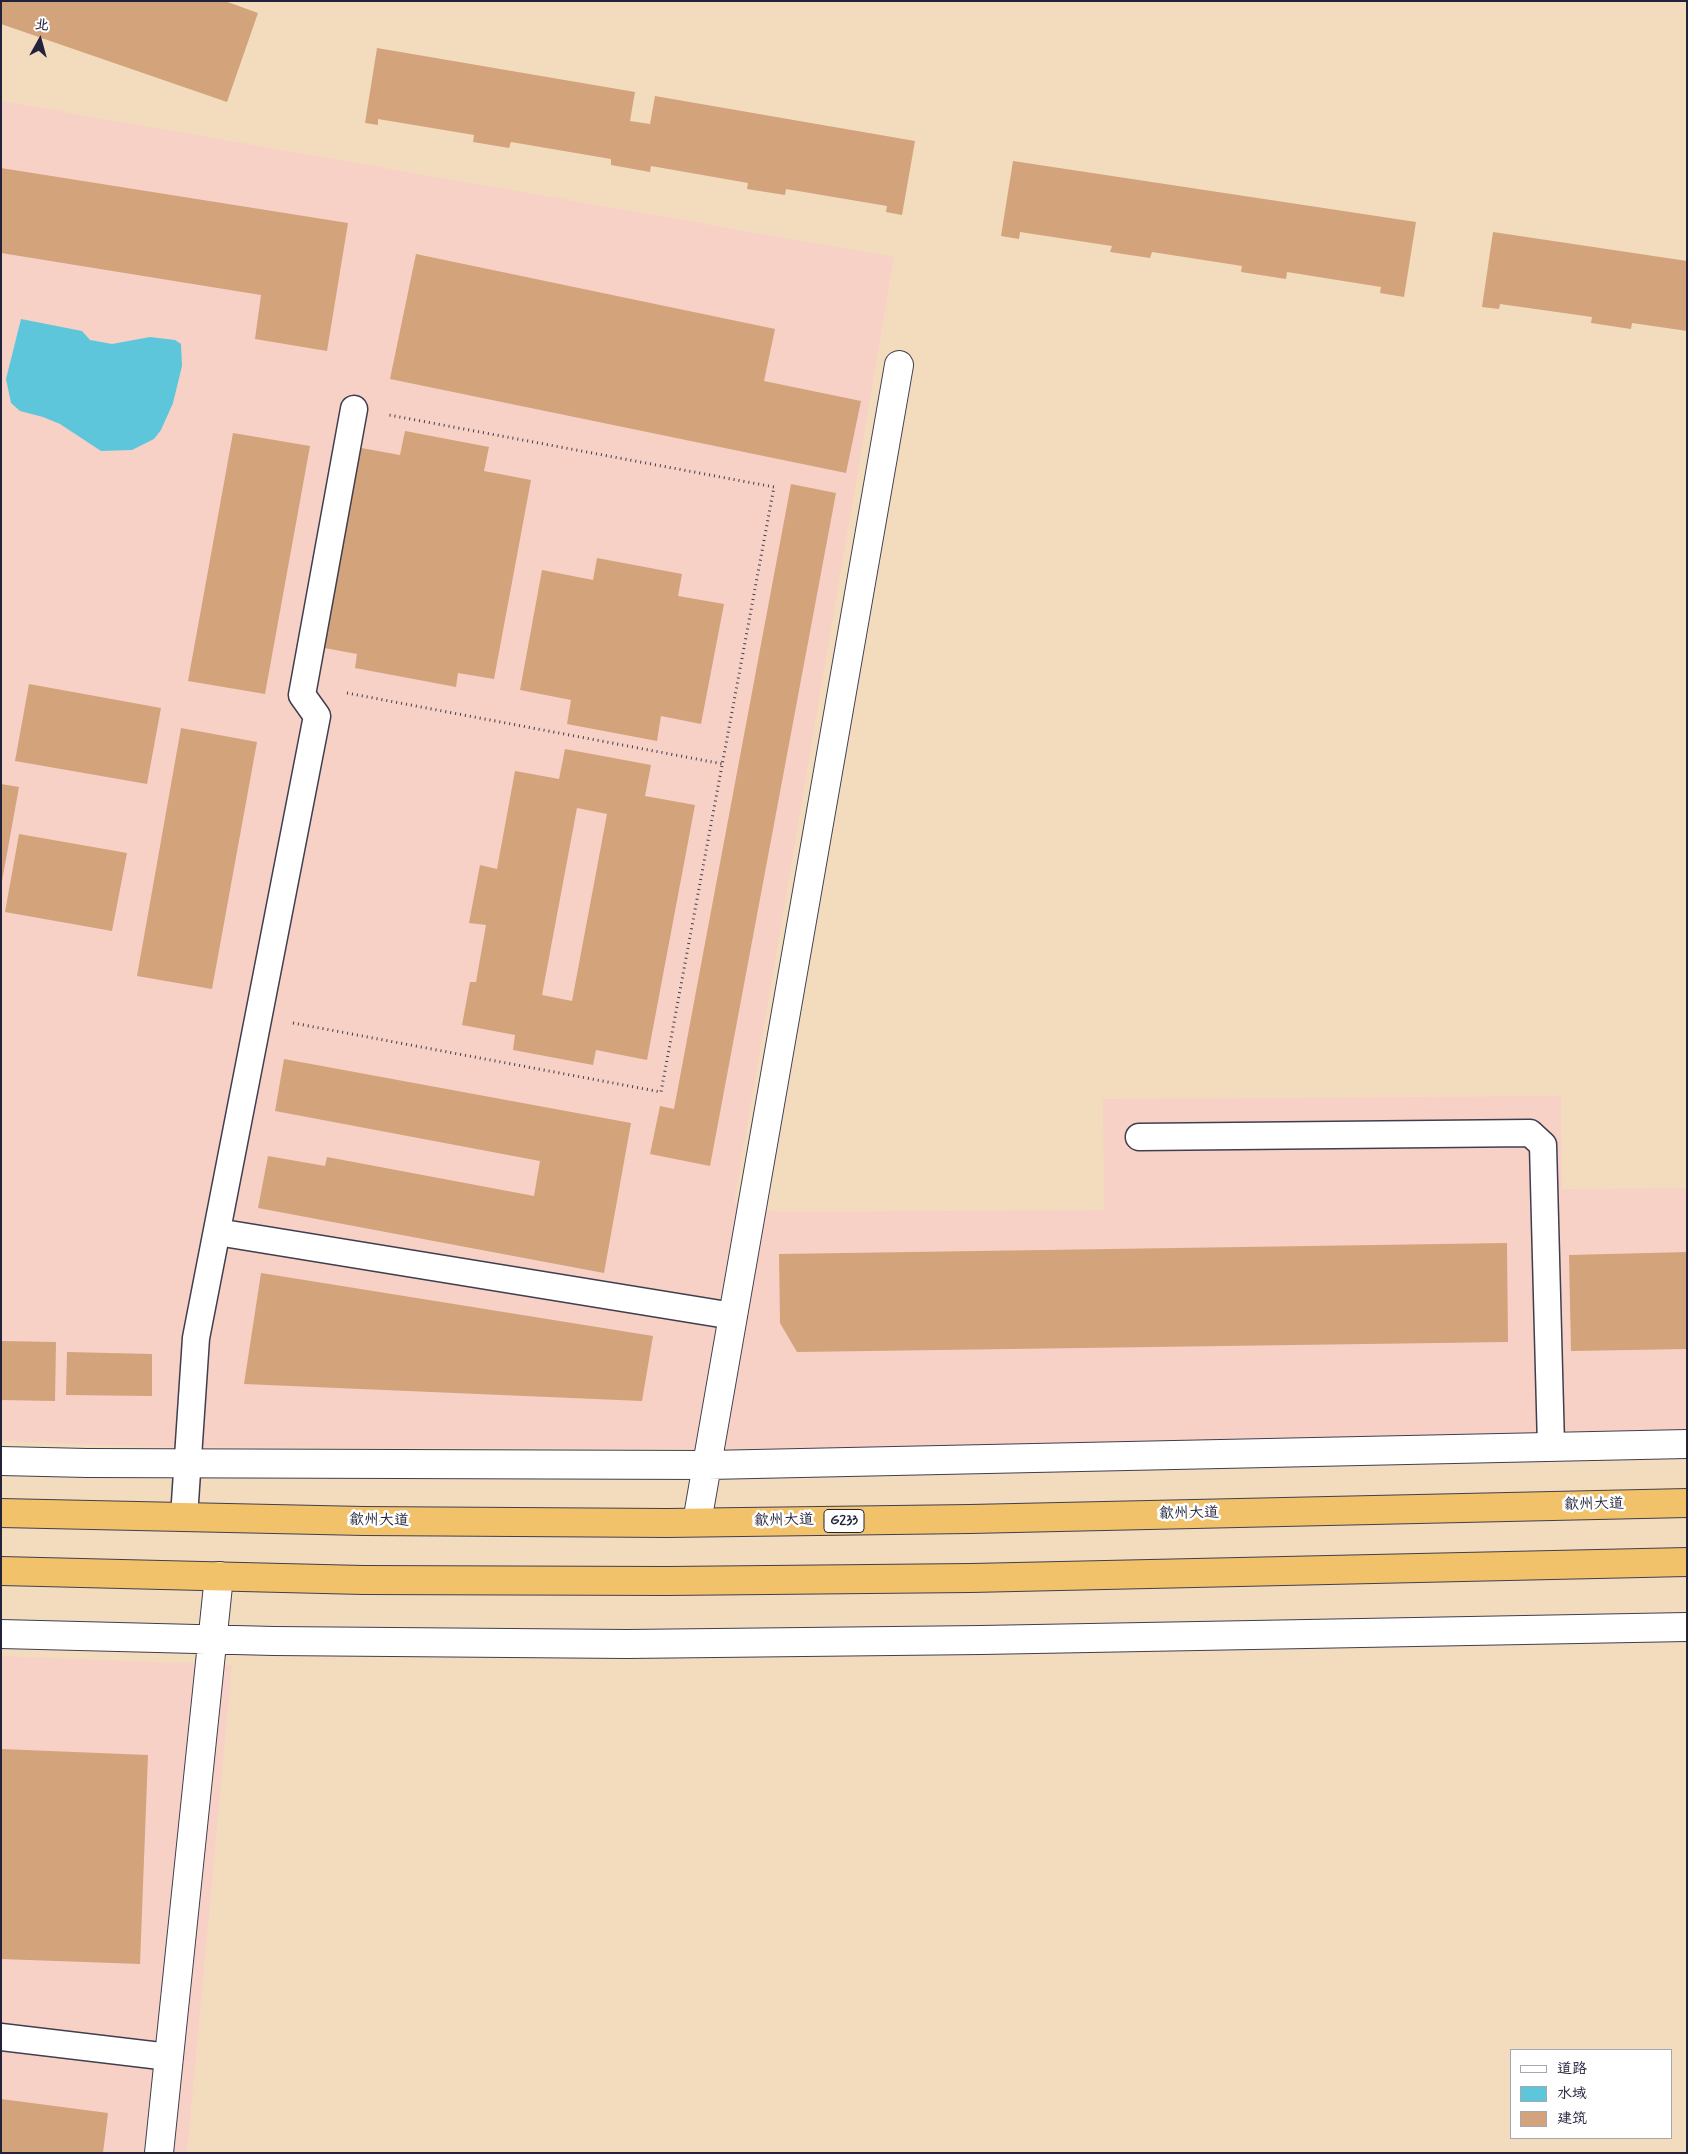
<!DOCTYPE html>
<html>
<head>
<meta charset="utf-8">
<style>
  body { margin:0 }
  #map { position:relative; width:1688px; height:2154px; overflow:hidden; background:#f3dcbe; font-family:Mynerve,"LXGW WenKai TC",sans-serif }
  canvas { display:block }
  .frame { position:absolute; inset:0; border:2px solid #22223b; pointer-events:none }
  .legend { position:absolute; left:1510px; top:2049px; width:162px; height:90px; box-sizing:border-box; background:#fff; border:1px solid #a7a7b1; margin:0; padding:6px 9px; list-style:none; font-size:15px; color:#22223b }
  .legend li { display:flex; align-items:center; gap:10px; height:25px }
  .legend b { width:25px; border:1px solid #a7a7b1 }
  .north { position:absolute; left:15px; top:15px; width:50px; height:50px; -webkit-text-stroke:4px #fff; paint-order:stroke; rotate:7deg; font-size:14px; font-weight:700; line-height:20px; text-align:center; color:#22223b }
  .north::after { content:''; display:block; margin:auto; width:18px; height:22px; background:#22223b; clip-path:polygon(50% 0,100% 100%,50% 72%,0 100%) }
</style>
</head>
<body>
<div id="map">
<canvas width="1688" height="2154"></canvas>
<div class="frame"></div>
<ul class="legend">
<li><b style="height:6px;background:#fff"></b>道路</li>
<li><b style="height:14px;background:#5ec6db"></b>水域</li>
<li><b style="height:14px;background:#d3a37c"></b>建筑</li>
</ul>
<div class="north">北</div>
</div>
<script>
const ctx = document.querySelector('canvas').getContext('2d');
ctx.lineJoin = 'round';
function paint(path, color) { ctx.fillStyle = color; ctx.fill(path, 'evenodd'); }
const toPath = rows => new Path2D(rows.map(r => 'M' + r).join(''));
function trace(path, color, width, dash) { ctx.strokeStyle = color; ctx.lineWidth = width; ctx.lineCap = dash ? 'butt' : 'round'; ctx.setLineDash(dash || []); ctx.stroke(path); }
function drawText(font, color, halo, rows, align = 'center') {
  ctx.font = font + ' Mynerve,"LXGW WenKai TC",sans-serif'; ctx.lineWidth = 5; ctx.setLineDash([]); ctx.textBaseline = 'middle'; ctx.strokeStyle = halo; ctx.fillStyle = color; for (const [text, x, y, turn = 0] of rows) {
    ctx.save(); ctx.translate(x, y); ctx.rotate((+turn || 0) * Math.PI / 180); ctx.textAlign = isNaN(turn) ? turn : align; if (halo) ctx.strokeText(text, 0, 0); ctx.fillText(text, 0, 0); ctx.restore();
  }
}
const built = toPath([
  [1,101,894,257,734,1204,777,1212,1104,1210,1103,1099,1561,1096,1562,1189,1687,1188,1687,1431,750,1449,157,1447,1,1441],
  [1,1656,232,1665,187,2153,1,2153]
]);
const water = toPath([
  [21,319,82,331,90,340,112,344,150,337,175,340,181,344,182,366,173,403,161,430,154,439,132,450,101,451,60,424,43,417,20,411,11,403,6,379]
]);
const building = toPath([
  [1,1,225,1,258,13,227,102,1,24],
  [377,48,635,92,630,121,650,124,655,96,915,141,902,215,886,212,887,206,786,189,785,195,747,189,748,183,651,166,650,172,611,165,611,159,511,142,509,148,473,142,474,135,378,119,378,125,365,123],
  [1013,161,1416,222,1404,297,1380,293,1381,287,1287,272,1286,279,1241,272,1242,266,1152,252,1150,258,1110,252,1112,246,1020,232,1019,239,1001,236],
  [1,168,348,223,327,351,255,339,261,295,1,253],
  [1493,232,1687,261,1687,331,1632,323,1631,329,1591,323,1592,317,1500,304,1499,309,1482,307],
  [416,254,775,329,764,381,861,401,846,473,390,379],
  [405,431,489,447,484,471,531,480,494,679,458,673,456,687,355,668,357,654,319,647,356,447,400,455],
  [233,433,310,446,265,694,188,681],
  [791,484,836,493,710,1166,650,1154,660,1106,674,1109],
  [597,558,682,574,678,596,724,604,701,724,661,716,657,741,567,724,571,700,520,690,542,570,593,580],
  [29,684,161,708,147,784,15,761],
  [181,728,257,742,212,989,137,976],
  [565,749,651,765,645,796,695,805,647,1060,596,1050,593,1065,513,1050,515,1035,462,1025,470,982,476,982,486,925,469,923,480,865,497,869,515,771,559,779],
  [577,808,607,814,572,1001,542,995],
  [1,784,19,787,2,881,1,881],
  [19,834,127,853,112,931,5,912],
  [284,1059,631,1123,604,1273,258,1208,268,1156,325,1166,327,1157,534,1196,540,1161,275,1111],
  [1507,1243,1508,1342,797,1352,780,1323,779,1254],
  [1687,1252,1687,1349,1571,1351,1569,1255],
  [261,1273,653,1336,642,1401,244,1384],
  [1,1341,56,1342,55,1401,1,1400],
  [67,1352,152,1354,152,1396,66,1395],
  [1,1749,148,1755,140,1964,1,1959],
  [1,2099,108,2113,103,2153,1,2153]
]);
const path = toPath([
  [347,693,723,764],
  [293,1023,661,1092,774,487,389,415]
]);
const service = toPath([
  [1139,1137,1530,1133,1543,1145,1551,1446],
  [217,1232,733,1316],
  [184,1517,196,1338,317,716,302,695,354,409],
  [1,2037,169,2057]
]);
const minor = toPath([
  [1,1461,87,1463,708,1465,1687,1444],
  [697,1522,899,365],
  [1,1634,274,1641,627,1644,981,1640,1687,1627],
  [159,2153,219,1576]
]);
const trunk = toPath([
  [1,1513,364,1521,667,1523,970,1519,1687,1503],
  [1,1571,363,1580,667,1581,971,1578,1687,1562]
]);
const shields = [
  [844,1521,40]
];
const shieldNames = [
  ["G233",844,1521]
];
const streetNames = [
  ["歙州大道",1594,1505,-1],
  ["歙州大道",1189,1514,-1],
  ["歙州大道",379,1521,1],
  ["歙州大道",784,1521,-1]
];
paint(built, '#f7d1c6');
paint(water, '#5ec6db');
paint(building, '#d3a37c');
trace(service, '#413e4f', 29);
trace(minor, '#413e4f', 30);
trace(trunk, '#413e4f', 30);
trace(path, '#413e4f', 3, [1, 4]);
trace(service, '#fff', 26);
trace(minor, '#fff', 28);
trace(trunk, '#f2c26a', 28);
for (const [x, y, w] of shields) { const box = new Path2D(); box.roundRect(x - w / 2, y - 11.5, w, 23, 4); ctx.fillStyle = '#fff'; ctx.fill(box); trace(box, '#22223b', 1); }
drawText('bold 14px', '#22223b', null, shieldNames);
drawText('15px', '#22223b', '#fff', streetNames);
</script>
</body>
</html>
